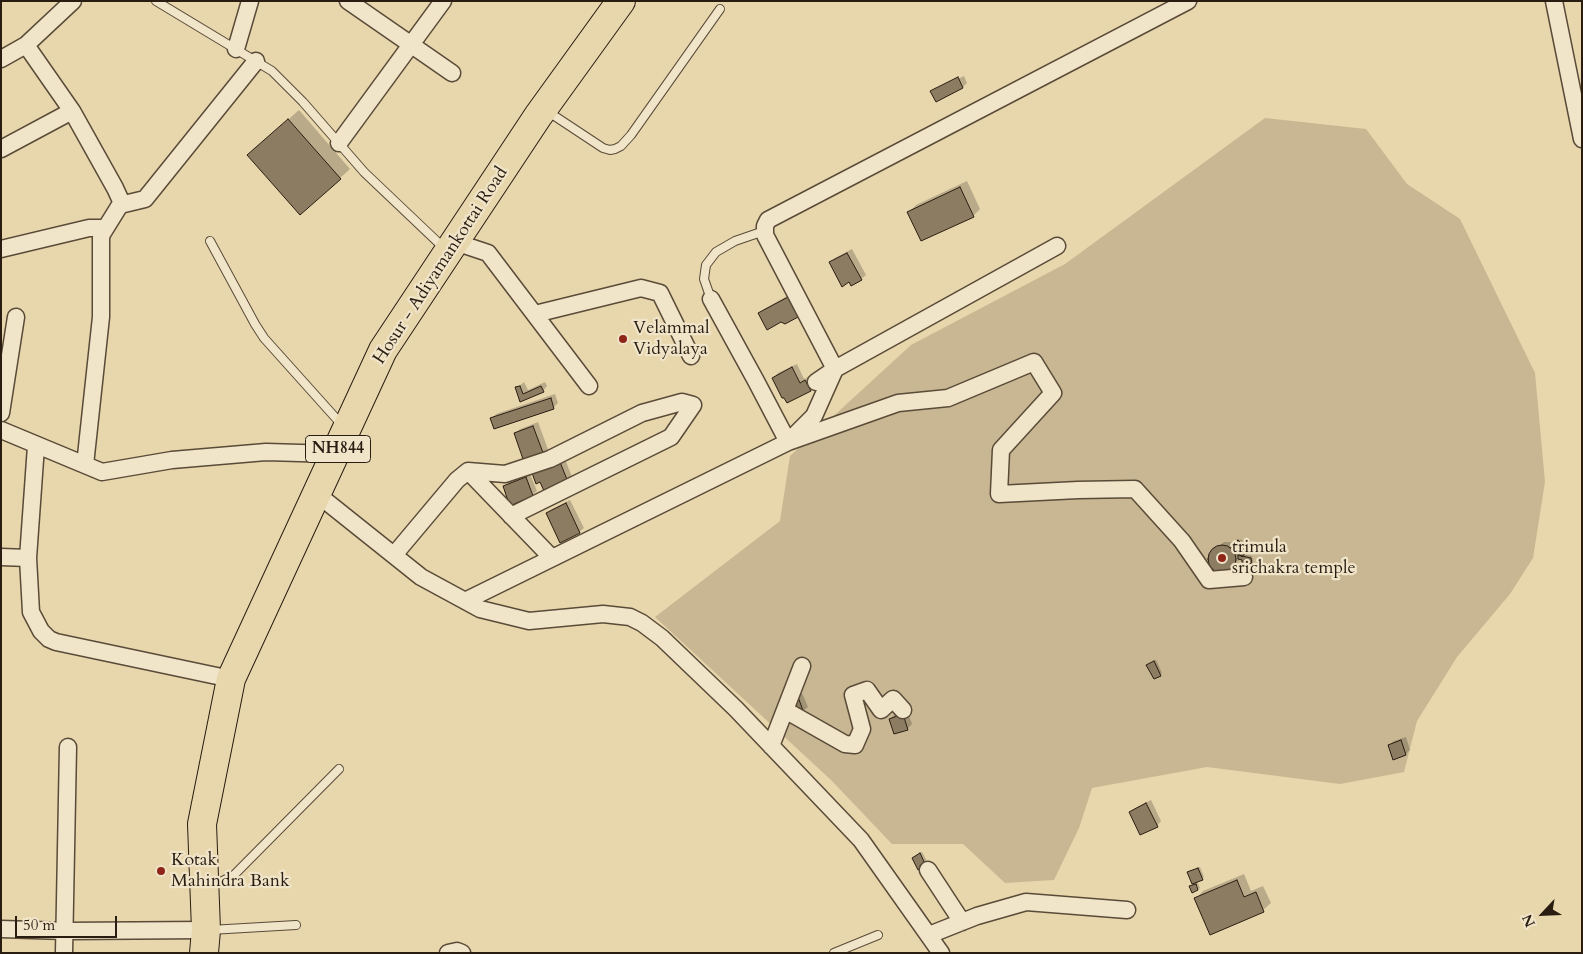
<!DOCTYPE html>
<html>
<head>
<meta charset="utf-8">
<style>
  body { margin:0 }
  #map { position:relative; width:1583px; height:954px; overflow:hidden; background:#e8d6ac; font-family:Cardo,serif }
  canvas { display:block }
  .frame { position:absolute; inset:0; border:2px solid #291d12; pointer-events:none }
  .north { position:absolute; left:1518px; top:889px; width:50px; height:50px; -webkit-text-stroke:4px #f0e4c9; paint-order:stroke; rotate:245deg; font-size:14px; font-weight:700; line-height:20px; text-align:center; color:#291d12 }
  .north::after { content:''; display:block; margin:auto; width:18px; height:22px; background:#291d12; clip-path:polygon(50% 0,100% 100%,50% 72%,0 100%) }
  .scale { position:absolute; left:15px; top:916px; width:102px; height:22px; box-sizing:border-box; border:2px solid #291d12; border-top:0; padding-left:6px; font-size:15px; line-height:18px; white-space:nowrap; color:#291d12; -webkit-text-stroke:4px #f0e4c9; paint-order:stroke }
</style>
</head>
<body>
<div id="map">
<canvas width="1583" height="954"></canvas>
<div class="frame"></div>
<div class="north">N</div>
<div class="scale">50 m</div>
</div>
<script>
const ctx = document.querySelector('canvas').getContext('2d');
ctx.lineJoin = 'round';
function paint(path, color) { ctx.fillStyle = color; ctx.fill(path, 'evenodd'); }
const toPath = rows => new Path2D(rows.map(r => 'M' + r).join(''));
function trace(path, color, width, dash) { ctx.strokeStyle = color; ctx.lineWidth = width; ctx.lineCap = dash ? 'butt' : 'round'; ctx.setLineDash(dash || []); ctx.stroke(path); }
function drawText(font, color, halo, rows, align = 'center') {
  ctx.font = font + ' Cardo,serif'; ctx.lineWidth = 4.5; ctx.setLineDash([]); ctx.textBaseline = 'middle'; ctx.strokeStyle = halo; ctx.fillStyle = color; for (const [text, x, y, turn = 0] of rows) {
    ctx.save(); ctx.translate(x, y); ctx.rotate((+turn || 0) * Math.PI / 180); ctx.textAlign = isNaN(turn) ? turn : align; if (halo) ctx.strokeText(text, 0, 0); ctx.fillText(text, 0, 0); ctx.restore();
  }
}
const green = toPath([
  [1265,118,1366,129,1407,184,1460,219,1535,373,1545,482,1533,558,1510,594,1457,657,1417,721,1404,772,1340,784,1207,767,1092,788,1079,828,1054,880,1005,883,963,844,892,844,831,780,655,617,780,521,790,456,911,345,1065,264]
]);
const shadow = toPath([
  [964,76,967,83,963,87,937,100,932,91,936,87,936,90],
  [299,110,350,169,340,178,259,145],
  [967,181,980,209,973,216,909,212,916,205],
  [852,249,866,275,861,279,830,263,835,258],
  [794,292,799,314,759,314,764,309],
  [797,364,804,379,810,376,815,386,810,390,773,378,778,373],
  [524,382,528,390,545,382,547,386,543,391,521,401,517,388],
  [555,394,558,403,554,407,495,427,492,418,496,414],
  [538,422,549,452,545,457,515,434,520,429],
  [565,459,572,477,567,481,541,481,536,483],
  [530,474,537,491,532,495,518,501,519,503,515,507,504,486,509,482],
  [570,500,584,528,579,532,547,513,552,509],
  [1241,539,1249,548,1242,554,1252,556,1253,561,1247,565,1243,558,1239,558,1239,560,1227,571,1215,570,1210,564,1210,555,1215,549,1224,542,1232,542,1236,544],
  [1156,660,1162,673,1154,678,1150,663],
  [802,693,808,707,803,711,788,698],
  [907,710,912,724,907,729,890,719,895,714],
  [1406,737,1410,750,1406,754,1389,745,1394,741],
  [1151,800,1161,821,1157,826,1130,812,1135,808],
  [922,852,928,863,926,865,915,856],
  [1200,867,1204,877,1197,881,1200,888,1198,889,1191,886,1193,884,1189,872],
  [1244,874,1251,891,1263,886,1271,903,1263,910,1210,933,1196,899,1203,891]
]);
const building = toPath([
  [958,77,963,88,936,102,930,91,958,77],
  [288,119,341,179,300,215,247,155,288,119],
  [960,187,974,217,921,241,907,212,960,187],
  [847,253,862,280,851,286,849,282,842,287,829,262,847,253],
  [790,296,800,316,785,324,781,322,767,330,758,313,790,296],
  [792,367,800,383,805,380,811,391,787,403,784,398,782,398,772,378,792,367],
  [520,386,523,394,541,386,544,392,520,402,515,387,520,386],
  [551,398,554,409,494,429,490,418,551,398],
  [533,426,545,458,525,465,514,433,533,426],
  [560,462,568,482,544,491,540,482,536,484,532,473,560,462],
  [526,477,533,496,514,504,515,508,511,510,503,486,526,477],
  [566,503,580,533,560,543,546,513,566,503],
  [1238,540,1248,550,1242,557,1231,547,1238,540],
  '1208 559a14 14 0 1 1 28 0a14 14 0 1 1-28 0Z',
  [1238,555,1251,558,1252,564,1248,564,1248,566,1242,565,1242,560,1238,559,1238,555],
  [1154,661,1161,676,1154,679,1146,665,1154,661],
  [798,697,804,713,789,718,798,697],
  [903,714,908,730,894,734,889,719,903,714],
  [1401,740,1406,755,1393,760,1388,745,1401,740],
  [1146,803,1158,827,1140,835,1129,812,1146,803],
  [920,853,926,866,918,870,912,858,920,853],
  [1198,868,1203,880,1192,884,1187,872,1198,868],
  [1237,880,1244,897,1256,892,1264,912,1210,935,1194,898,1237,880],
  [1196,884,1198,890,1192,893,1189,886,1196,884]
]);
const service = toPath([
  [156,1,272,71,303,102,364,172,444,248],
  [547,111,603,148,610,150,615,149,621,146,631,135,720,9],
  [210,241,255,324,264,338,342,425],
  [711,299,704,279,706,265,716,252,735,241,764,231],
  [208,883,217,884,234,875,339,769],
  [210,930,296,925],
  [834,953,878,935]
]);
const minor = toPath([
  [348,1,452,73],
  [1554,1,1582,139],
  [26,45,72,111,115,188,121,201,120,205,102,234,101,238,101,317,85,465],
  [236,49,250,1],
  [1,59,26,45,73,1],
  [339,143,443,1],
  [1,149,72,111],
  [120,205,145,199,256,61],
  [455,242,488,253,589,386],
  [1,249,89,228,105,228],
  [711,299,756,381,788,442,898,403,948,398,1034,362,1053,393,1001,450,999,494,1078,490,1135,489,1182,541,1209,580,1244,577],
  [535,314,641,288,660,293,691,356],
  [816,382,835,369,1057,246],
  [1,413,16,317],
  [1,430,102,472,172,460,266,452,335,454],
  [36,446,28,558,31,612,41,631,49,639,56,642,231,679],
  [468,471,552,558],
  [317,494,421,577,480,609,529,621,603,614,630,617,642,623,662,638,736,709,861,840,941,953],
  [394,555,457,480,468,471,505,474,550,459,642,413,682,402,693,405,671,437,511,516],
  [1,557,28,558],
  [465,601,788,442,814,416,835,369,765,235,765,226,768,220,1188,1],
  [785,710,845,744,855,745,862,729,853,695,867,690,881,710,893,699,903,710],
  [771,746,802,666],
  [928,870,962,922],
  [1,929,65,931,206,930],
  [929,935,977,916,1026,902,1127,910],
  [64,953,68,747],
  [448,953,457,951,462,953]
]);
const trunk = toPath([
  [204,953,206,930,202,824,231,679,383,350,538,116,621,1]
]);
const markers = [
  [623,339,5,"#8f2418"],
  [1222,558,5,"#8f2418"],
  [161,871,5,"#8f2418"]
];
const shields = [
  [338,449,65]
];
const shieldNames = [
  ["NH844",338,449]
];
const streetNames = [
  ["Hosur - Adiyamankottai Road",441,266,-57]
];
const poiNames = [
  ["Velammal",633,329],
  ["Vidyalaya",633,350],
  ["trimula",1232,548],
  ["srichakra temple",1232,569],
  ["Kotak",171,861],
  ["Mahindra Bank",171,882]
];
paint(green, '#c8b792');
paint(shadow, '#0003');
paint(building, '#8c7d62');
trace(building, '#291d12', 1);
trace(service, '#594b38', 10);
trace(minor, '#594b38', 19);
trace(trunk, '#291d12', 30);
trace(service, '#f0e4c9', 8);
trace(minor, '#f0e4c9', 16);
trace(trunk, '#e8d6ac', 28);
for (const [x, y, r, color] of markers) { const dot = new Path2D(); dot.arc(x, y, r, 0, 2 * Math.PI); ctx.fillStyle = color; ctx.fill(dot); trace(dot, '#f0e4c9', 2); }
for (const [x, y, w] of shields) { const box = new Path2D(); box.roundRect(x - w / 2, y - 13.5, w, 27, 4); ctx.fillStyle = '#f0e4c9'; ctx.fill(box); trace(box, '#291d12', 1); }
drawText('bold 16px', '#291d12', null, shieldNames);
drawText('18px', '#291d12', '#f0e4c9', streetNames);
drawText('18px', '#291d12', '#f0e4c9', poiNames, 'left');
</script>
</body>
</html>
